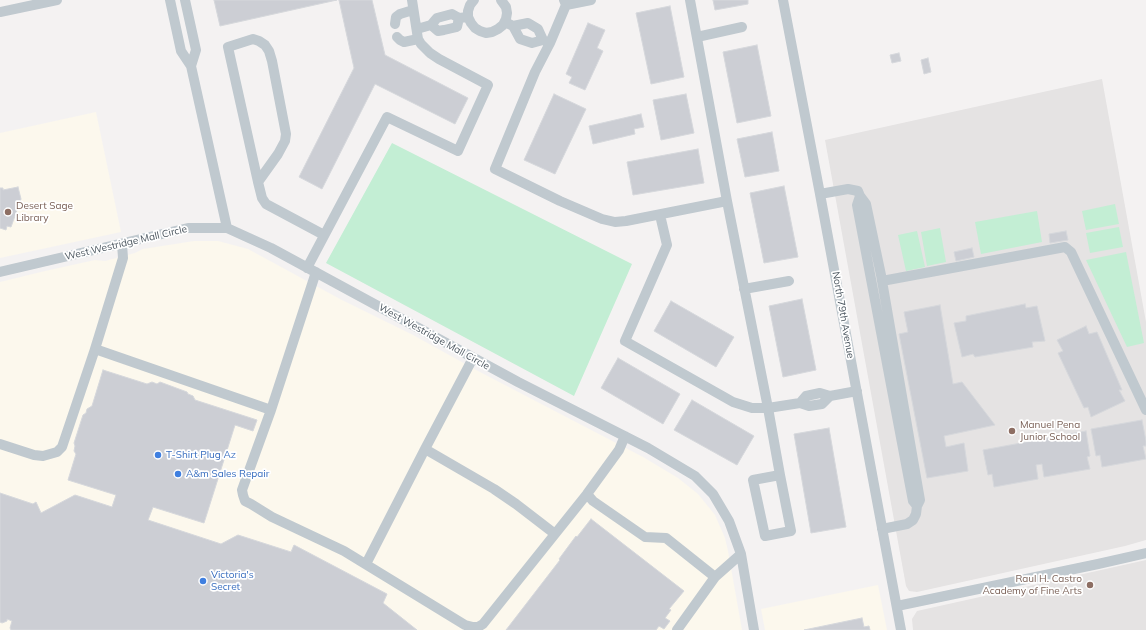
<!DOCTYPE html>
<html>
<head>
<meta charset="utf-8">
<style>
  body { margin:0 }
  canvas { display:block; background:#f4f2f2 }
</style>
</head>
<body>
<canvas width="1146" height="630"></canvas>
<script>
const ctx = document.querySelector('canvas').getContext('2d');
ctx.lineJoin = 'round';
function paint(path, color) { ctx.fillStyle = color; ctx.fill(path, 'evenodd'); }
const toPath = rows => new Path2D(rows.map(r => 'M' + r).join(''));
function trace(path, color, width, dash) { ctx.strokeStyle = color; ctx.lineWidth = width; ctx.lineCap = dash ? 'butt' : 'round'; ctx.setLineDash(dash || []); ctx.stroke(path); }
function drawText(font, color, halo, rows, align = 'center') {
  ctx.font = font + ' Mulish,sans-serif'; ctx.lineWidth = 3.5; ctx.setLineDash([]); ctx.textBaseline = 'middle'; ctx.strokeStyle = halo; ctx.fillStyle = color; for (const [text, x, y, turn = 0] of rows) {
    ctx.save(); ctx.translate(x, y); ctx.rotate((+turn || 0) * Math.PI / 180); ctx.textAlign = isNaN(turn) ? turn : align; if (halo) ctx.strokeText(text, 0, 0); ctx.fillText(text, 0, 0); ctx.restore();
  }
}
const commercial = toPath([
  [96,112,121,232,0,258,0,133],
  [194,241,218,241,248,249,340,299,413,335,478,371,643,457,678,478,698,494,715,515,725,538,728,551,742,630,0,630,0,282,45,271,95,260,105,261,135,253,143,249],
  [878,585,887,630,765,630,761,609]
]);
const education = toPath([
  [1102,79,1146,322,1146,540,1125,546,917,592,909,591,906,586,825,140],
  [1146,560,1146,630,913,630,912,619,917,611]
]);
const green = toPath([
  [392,143,632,264,574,396,326,263],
  [1115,204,1119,224,1086,230,1082,211],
  [1037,211,1042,242,981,254,975,222],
  [1119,227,1123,247,1090,253,1086,233],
  [940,228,946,262,927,266,921,232],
  [917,231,925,267,906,271,898,235],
  [1126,252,1144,343,1127,347,1086,260]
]);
const building = toPath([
  [214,0,337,0,220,26,214,0],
  [339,0,372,0,385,55,468,98,455,124,375,84,322,189,299,177,354,68,339,0],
  [713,0,748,0,748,4,715,10,713,0],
  [670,6,684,77,651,84,636,13,670,6],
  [588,23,605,30,597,48,603,51,585,90,569,83,572,77,566,74,588,23],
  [757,45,771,116,737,123,723,52,757,45],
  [899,53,901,61,892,63,890,55,899,53],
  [928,58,931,72,924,74,921,60,928,58],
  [554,94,586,109,555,174,524,160,554,94],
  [686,94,694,133,661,140,653,100,686,94],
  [641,114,644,127,634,129,635,134,593,144,589,126,641,114],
  [772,132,779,171,745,177,737,139,772,132],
  [698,149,704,183,633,195,627,162,698,149],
  [784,186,798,257,764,263,750,193,784,186],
  [18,187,21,199,11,227,7,226,6,230,0,228,0,188,3,188,3,190,18,187],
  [1066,231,1068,240,1050,243,1049,234,1066,231],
  [972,248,974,257,956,261,954,252,972,248],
  [802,299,816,370,783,377,769,306,802,299],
  [671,301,734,337,716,367,654,331,671,301],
  [1025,304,1026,308,1037,306,1045,341,1032,342,1033,347,975,357,973,354,962,357,954,323,966,321,966,316,1025,304],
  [940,305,953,384,962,382,995,425,944,436,946,447,964,443,968,471,927,478,899,334,908,332,904,312,940,305],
  [1086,326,1089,334,1097,332,1122,390,1119,390,1125,401,1091,417,1088,407,1084,408,1058,353,1063,351,1057,340,1086,326],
  [618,358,680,394,663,424,601,388,618,358],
  [103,370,147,384,152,382,157,384,160,382,187,392,188,394,193,396,195,400,257,420,253,431,235,425,204,523,153,507,148,520,221,544,238,535,291,552,294,545,387,594,383,603,417,630,11,630,10,628,12,621,7,619,7,621,2,623,0,622,0,493,33,504,36,502,41,513,75,495,112,507,116,495,68,480,76,454,74,451,75,446,74,443,83,415,86,413,87,409,92,406,103,370],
  [692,400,754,436,737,465,674,430,692,400],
  [1142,420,1146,441,1146,446,1143,446,1146,459,1102,467,1100,455,1096,456,1091,429,1142,420],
  [829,428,846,527,811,533,794,434,829,428],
  [1086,431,1090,456,1087,457,1090,469,1044,477,1042,464,1036,465,1038,479,994,487,992,474,988,475,983,450,1086,431],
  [591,519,684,591,669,609,671,610,665,618,670,621,664,629,659,626,656,630,506,630,560,560,559,559,576,536,577,537,591,519],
  [862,618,864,627,869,626,870,630,804,630,862,618]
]);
const minor = toPath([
  [170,0,181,51,191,66,227,228],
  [185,0,196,50,191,66],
  [474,0,470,5,468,11,468,17,471,23,475,28,480,31,486,33,492,32,498,29,503,25,506,19,507,13,506,7,501,0],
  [564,0,566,5,550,43,535,72,495,169,560,201,602,219,615,222,626,221,727,201],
  [783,0,820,194,901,630],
  [566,5,591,0],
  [0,12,57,0],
  [505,22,513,26,520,39,532,43,543,40,550,43],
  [395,24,396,17,400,14,413,10],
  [431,25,438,31,444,30,457,27,459,18],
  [513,26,528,23,538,29,543,40],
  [417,29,431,25,437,18,452,14,459,18,468,17],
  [397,37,400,40,404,42,418,39],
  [697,37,742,27],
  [258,182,278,154,285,141,286,134,272,61,269,51,265,45,259,41,253,39,228,47,258,182,262,198,266,204,324,235],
  [820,194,848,189,858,191,860,196,866,204,881,275,920,500,917,506,916,514,913,520,907,524,882,529],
  [860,196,857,205,913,501,917,506],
  [660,215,667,245,625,341,733,402,752,408,768,408,727,201,690,0],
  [307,268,387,117,458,151,488,85,439,59,430,53,421,44,418,39,412,0],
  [0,272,188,228,227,228,271,248,518,382,648,448,695,476,713,494,729,521,741,554,754,630],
  [316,272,271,410,242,490,243,495,245,501,251,504,272,517,344,551,465,625,473,627,478,627,483,624,587,494,619,450,625,436],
  [882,281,1065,247,1071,252,1146,410],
  [744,289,789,281],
  [95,349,271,410],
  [800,403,806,396,820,393,830,396,857,391],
  [0,444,34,455,43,456,57,452,62,447,95,349,123,258,122,244],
  [425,449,494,489,516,504,555,534],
  [780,475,753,480,765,536,791,531,780,475,768,408,800,403,809,406,822,404,830,396],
  [587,494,593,501,645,537,666,538,715,577],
  [366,564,425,449,473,358],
  [897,606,1098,564,1146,553],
  [677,630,715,577,741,554]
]);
const markers = [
  [8,212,4,"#8d6e63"],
  [1012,431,4,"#8d6e63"],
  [158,455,4,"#3f7fe0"],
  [178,474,4,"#3f7fe0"],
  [203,581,4,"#3f7fe0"],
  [1090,585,4,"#8d6e63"]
];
const educationNames = [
  ["Desert Sage",16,206],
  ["Library",16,218],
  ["Manuel Pena",1020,425],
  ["Junior School",1020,437],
  ["Raul H. Castro",1082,579,"right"],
  ["Academy of Fine Arts",1082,591,"right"]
];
const streetNames = [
  ["West Westridge Mall Circle",126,243,-13],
  ["North 79th Avenue",843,315,80],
  ["West Westridge Mall Circle",434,337,29]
];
const shopNames = [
  ["T-Shirt Plug Az",166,455],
  ["A&m Sales Repair",186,474],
  ["Victoria's",211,575],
  ["Secret",211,587]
];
paint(commercial, '#fcf8ed');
paint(education, '#e5e3e3');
paint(green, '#c3eed4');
paint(building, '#ccced4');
trace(building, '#d6d8dc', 1);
trace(minor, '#c0c9cf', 10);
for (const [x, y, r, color] of markers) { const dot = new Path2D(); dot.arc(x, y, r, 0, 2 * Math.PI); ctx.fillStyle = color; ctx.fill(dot); trace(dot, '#fff', 1.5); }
drawText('10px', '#785e54', '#fff', educationNames, 'left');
drawText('10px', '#4a555e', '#fff', streetNames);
drawText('10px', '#366cbe', '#fff', shopNames, 'left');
</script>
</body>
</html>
